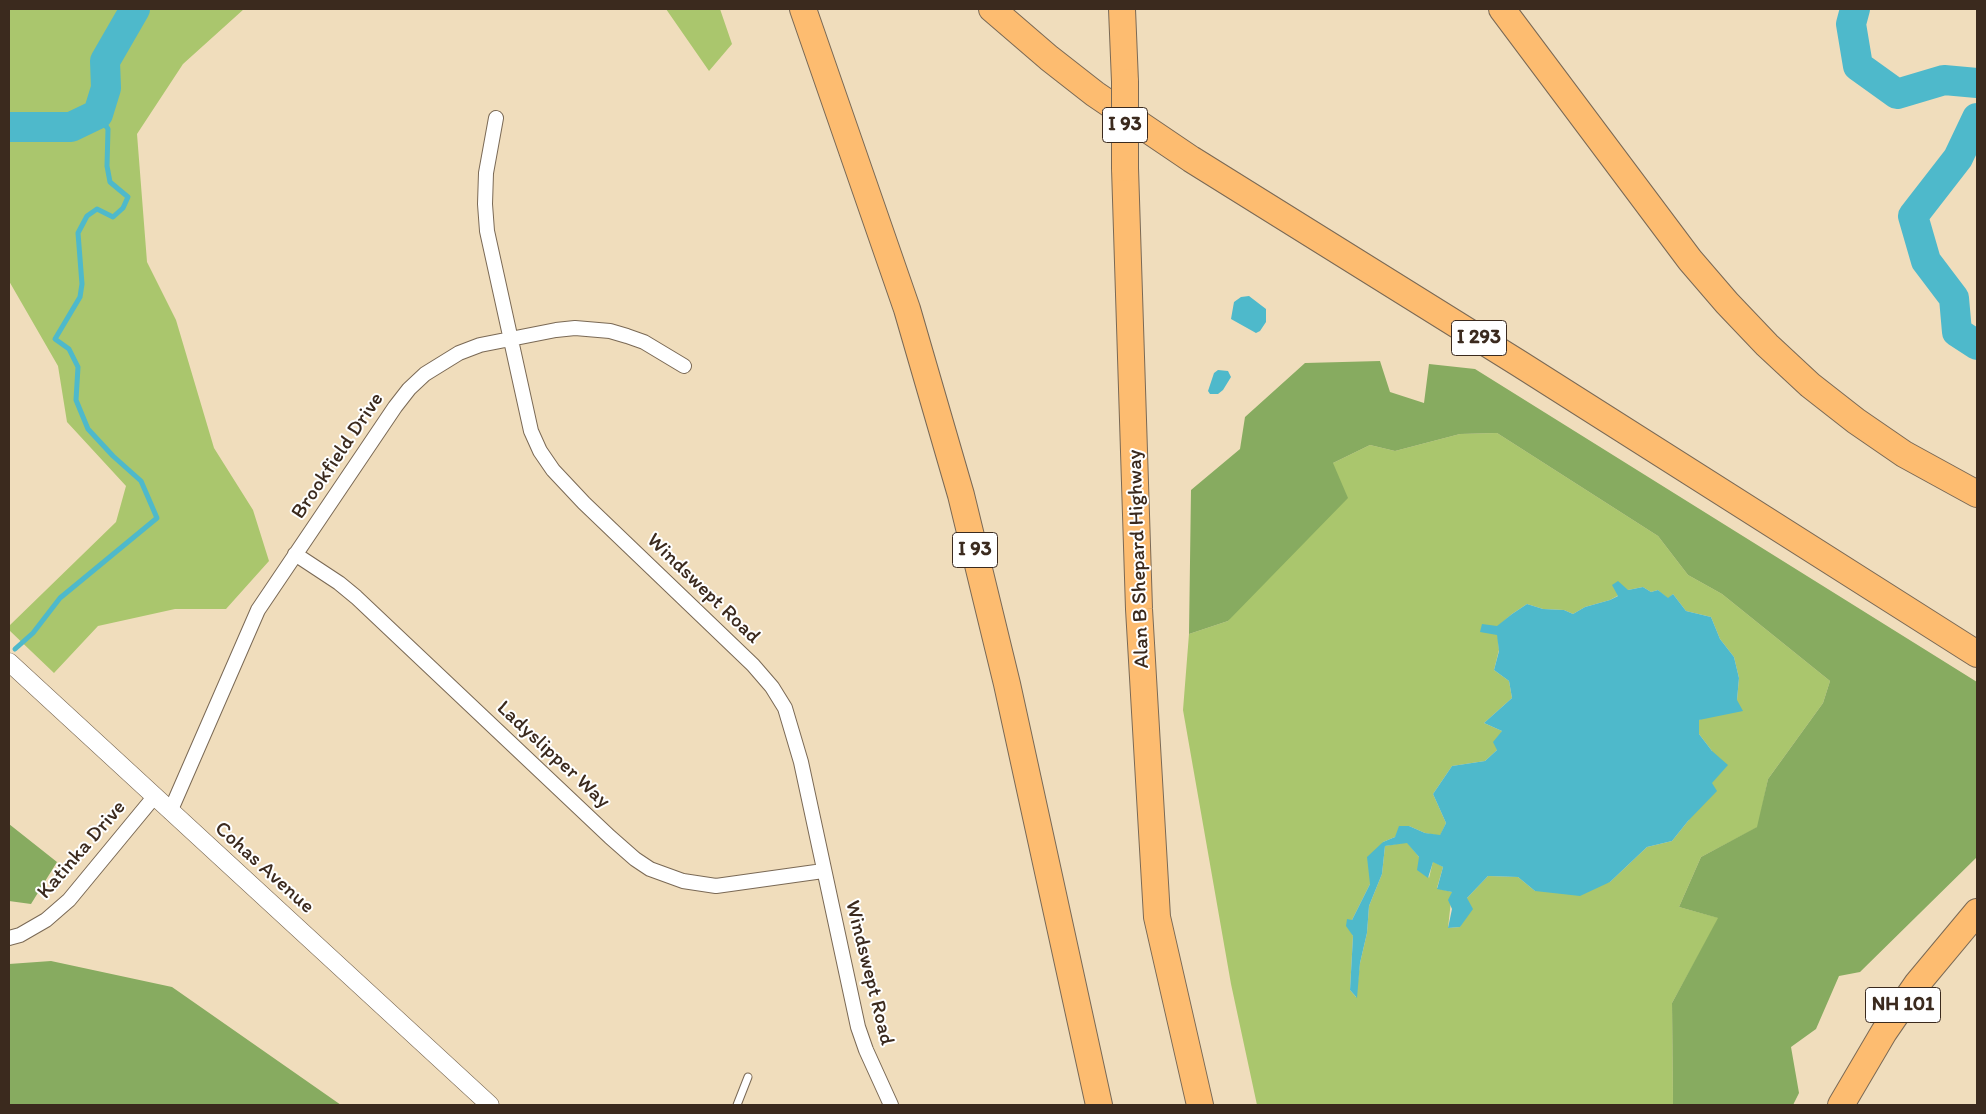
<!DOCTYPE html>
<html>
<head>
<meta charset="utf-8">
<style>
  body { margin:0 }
  #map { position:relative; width:1986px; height:1114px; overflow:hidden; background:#f0ddbc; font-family:Itim,sans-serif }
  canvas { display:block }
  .frame { position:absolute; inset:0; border:10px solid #3b2a1e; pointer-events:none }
</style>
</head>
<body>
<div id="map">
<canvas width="1986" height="1114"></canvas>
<div class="frame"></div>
</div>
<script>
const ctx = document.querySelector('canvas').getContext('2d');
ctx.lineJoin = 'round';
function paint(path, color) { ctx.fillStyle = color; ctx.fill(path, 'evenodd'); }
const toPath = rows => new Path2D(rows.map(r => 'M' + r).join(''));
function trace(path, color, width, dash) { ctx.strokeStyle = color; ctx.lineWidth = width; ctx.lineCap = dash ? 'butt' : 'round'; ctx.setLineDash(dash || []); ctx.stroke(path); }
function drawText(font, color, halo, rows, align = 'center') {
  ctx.font = font + ' Itim,sans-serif'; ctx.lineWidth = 4; ctx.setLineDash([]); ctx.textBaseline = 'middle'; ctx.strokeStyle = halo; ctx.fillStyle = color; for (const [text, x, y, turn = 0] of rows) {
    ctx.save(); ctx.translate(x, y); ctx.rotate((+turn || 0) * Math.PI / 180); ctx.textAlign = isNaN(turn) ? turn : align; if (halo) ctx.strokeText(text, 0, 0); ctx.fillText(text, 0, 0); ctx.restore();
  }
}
const green = toPath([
  [9,9,244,9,183,64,137,134,147,262,176,320,214,448,253,510,269,561,226,609,175,609,98,626,54,673,9,630,9,626,116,522,126,486,67,422,58,366,9,281],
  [666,9,720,9,732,44,709,71],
  [1497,433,1658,536,1688,575,1722,594,1830,681,1823,703,1768,779,1758,827,1701,857,1679,907,1719,918,1672,1003,1673,1105,1257,1105,1231,984,1183,710,1189,634,1228,621,1333,463,1370,445,1395,451,1460,434],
  [1643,587,1651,592,1658,590,1668,599,1673,594,1686,611,1711,617,1720,639,1734,657,1739,678,1737,700,1699,720,1699,734,1712,751,1712,783,1688,821,1672,841,1647,847,1610,882,1535,891,1518,877,1488,876,1466,899,1460,927,1448,928,1452,892,1437,888,1443,867,1433,861,1429,878,1419,857,1407,842,1385,846,1382,874,1369,906,1367,933,1360,963,1356,997,1350,990,1353,936,1347,920,1352,920,1370,884,1383,842,1395,837,1409,826,1425,833,1440,836,1446,823,1433,794,1452,766,1485,761,1497,750,1502,731,1484,723,1512,698,1509,681,1494,670,1499,650,1497,627,1512,614,1527,604,1543,609,1564,610,1573,614,1585,607,1610,600,1628,590]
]);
const forest = toPath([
  [1380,361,1390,392,1424,403,1429,364,1475,369,1977,682,1977,857,1860,972,1839,976,1816,1029,1791,1047,1799,1093,1793,1105,1673,1105,1672,1003,1718,918,1679,907,1701,857,1757,827,1768,779,1823,703,1830,681,1722,594,1688,575,1658,536,1497,433,1460,434,1395,451,1370,445,1333,463,1348,498,1228,621,1189,634,1191,490,1240,449,1245,417,1305,363],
  [9,824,57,862,31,904,9,901],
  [51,961,172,987,341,1105,9,1105,9,964]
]);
const water = toPath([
  [1249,296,1266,309,1266,322,1260,331,1256,333,1231,319,1234,302,1241,297],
  [1218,370,1228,371,1231,377,1223,390,1218,394,1210,394,1208,391,1214,373],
  [1618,581,1628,590,1643,587,1651,592,1658,590,1668,598,1673,594,1686,611,1711,617,1720,639,1734,657,1739,678,1737,700,1743,711,1699,720,1699,734,1712,751,1728,765,1712,783,1717,791,1688,821,1672,841,1647,847,1610,882,1580,896,1535,891,1518,877,1488,876,1467,898,1473,909,1460,927,1448,928,1452,909,1448,900,1452,892,1437,889,1443,867,1433,862,1428,878,1417,870,1419,857,1407,843,1385,846,1382,874,1369,906,1367,933,1360,963,1357,998,1350,990,1353,936,1346,926,1347,919,1352,920,1370,884,1367,857,1383,842,1395,837,1399,826,1409,826,1425,833,1440,835,1446,823,1433,794,1452,766,1485,761,1497,750,1493,742,1502,731,1484,723,1512,698,1509,681,1494,670,1499,651,1497,635,1480,632,1482,624,1497,626,1512,614,1527,604,1543,609,1564,610,1573,614,1585,607,1610,600,1618,596,1612,585]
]);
const stream = toPath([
  [15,649,33,633,60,598,157,518,141,481,113,456,88,429,76,400,78,367,69,349,55,339,80,297,82,284,78,233,87,216,97,209,113,217,123,208,128,197,110,182,107,166,108,129,98,114]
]);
const river = toPath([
  [1855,9,1851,24,1858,66,1897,94,1944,80,1977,83],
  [1977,118,1958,158,1913,216,1926,261,1954,298,1957,332,1977,345],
  [9,127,71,127,98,114,106,88,105,61,135,9]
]);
const service = toPath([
  [737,1105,748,1077]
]);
const minor = toPath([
  [496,118,486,173,485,204,487,231,531,431,540,451,553,470,584,503,753,665,772,687,785,708,801,762,858,1027,866,1050,891,1105],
  [295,554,339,583,356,597,610,837,635,859,650,869,683,881,716,886,823,871],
  [170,812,258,610,395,407,409,389,425,374,459,353,480,345,556,330,575,328,610,331,627,336,644,342,684,366],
  [9,938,20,935,46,920,69,900,154,797]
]);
const tertiary = toPath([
  [9,662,490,1105]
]);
const motorway = toPath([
  [803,9,907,309,961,495,1007,684,1099,1105],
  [992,9,1049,58,1095,94,1191,159,1520,364,1977,654],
  [1122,9,1125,82],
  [1502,9,1690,260,1727,303,1767,345,1810,385,1856,421,1904,454,1977,494],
  [1125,168,1139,609,1157,917,1200,1105],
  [1841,1105,1884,1032,1917,984,1977,912]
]);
const motorwayBridge = toPath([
  [1125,82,1125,168]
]);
const shields = [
  [1125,125,45],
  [1479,338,55],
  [975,550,45],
  [1903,1005,75]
];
const shieldNames = [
  ["I 93",1125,125],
  ["I 293",1479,338],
  ["I 93",975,550],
  ["NH 101",1903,1005]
];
const streetNames = [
  ["Brookfield Drive",338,456,-56],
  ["Alan B Shepard Highway",1139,559,-92],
  ["Windswept Road",703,589,44],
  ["Ladyslipper Way",553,755,43],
  ["Katinka Drive",82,850,-49],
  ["Cohas Avenue",264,868,42],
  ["Windswept Road",869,973,76]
];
paint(green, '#aac66d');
paint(forest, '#87ab60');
paint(water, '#4eb9cb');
trace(stream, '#4eb9cb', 5);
trace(river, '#4eb9cb', 30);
trace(service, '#7a6955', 9);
trace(minor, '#7a6955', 16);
trace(tertiary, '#7a6955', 19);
trace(motorway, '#7a6955', 28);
trace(service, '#fff', 7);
trace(minor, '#fff', 14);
trace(tertiary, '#fff', 18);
trace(motorway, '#fdbc70', 26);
trace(motorwayBridge, '#7a6955', 28, []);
trace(motorwayBridge, '#fdbc70', 26);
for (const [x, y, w] of shields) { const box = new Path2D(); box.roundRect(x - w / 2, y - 17.5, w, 35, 4); ctx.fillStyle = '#fff'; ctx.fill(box); trace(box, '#3b2a1e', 1); }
drawText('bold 20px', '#3b2a1e', null, shieldNames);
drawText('21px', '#3b2a1e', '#fff', streetNames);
</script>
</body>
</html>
